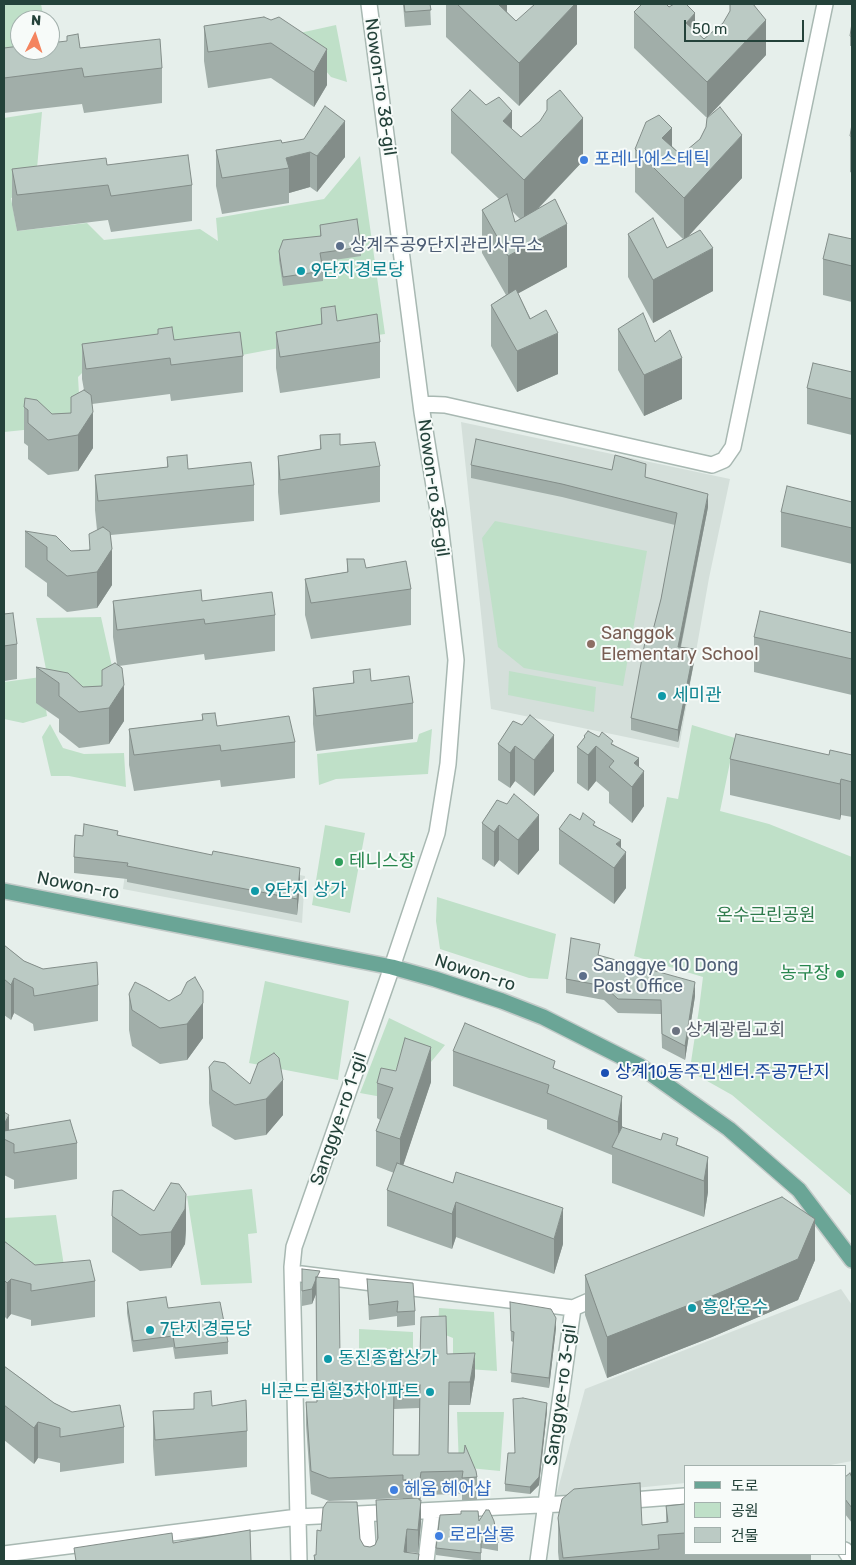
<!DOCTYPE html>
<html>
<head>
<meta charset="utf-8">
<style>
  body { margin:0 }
  #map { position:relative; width:856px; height:1565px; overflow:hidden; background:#e6efeb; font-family:Rubik,"Noto Sans KR",sans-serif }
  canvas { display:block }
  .frame { position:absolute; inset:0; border:5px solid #24423a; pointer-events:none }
  .legend { position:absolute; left:684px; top:1465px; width:162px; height:90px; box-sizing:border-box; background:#f7fbf9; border:1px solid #a3b1ad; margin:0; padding:6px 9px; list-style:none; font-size:15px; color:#24423a }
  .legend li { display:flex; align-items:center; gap:10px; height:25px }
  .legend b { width:25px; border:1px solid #a3b1ad }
  .north { position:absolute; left:10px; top:10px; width:50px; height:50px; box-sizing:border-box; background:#f7fbf9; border:1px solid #a3b1ad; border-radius:50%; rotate:4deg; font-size:14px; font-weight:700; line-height:20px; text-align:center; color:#24423a }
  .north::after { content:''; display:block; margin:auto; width:18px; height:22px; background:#f4845f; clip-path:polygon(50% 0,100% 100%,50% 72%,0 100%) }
  .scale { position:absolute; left:684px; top:20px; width:120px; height:22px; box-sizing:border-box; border:2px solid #24423a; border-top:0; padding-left:6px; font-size:15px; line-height:18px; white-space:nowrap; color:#24423a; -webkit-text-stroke:4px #f7fbf9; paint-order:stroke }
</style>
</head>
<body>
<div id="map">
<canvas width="856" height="1565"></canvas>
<div class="frame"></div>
<ul class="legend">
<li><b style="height:6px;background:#6aa596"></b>도로</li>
<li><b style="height:14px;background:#bfe0c8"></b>공원</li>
<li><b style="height:14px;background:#bbcac4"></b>건물</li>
</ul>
<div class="north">N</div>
<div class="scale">50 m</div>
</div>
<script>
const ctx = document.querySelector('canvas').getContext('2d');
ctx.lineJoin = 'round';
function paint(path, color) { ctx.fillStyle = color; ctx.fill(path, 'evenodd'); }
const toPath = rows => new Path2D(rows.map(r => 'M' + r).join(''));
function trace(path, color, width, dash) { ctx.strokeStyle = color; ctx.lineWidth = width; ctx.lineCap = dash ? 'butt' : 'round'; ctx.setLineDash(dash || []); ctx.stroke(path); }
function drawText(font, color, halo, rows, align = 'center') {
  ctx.font = font + ' Rubik,"Noto Sans KR",sans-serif'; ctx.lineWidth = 4; ctx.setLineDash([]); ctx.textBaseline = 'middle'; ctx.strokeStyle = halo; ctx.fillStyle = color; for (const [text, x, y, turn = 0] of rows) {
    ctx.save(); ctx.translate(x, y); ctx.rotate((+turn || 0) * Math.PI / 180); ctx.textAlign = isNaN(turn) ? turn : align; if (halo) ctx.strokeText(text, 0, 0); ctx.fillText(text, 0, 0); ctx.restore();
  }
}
const built = toPath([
  [461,422,730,479,709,578,679,748,491,709],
  [129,843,305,876,302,923,123,889],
  [841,1289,852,1305,852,1461,825,1466,685,1466,685,1483,556,1496,585,1389]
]);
const green = toPath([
  [4,4,41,4,44,20,20,20,20,50,4,81],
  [336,25,347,82,331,77,295,34],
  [42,112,35,191,11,198,17,231,87,223,104,240,200,229,218,241,216,218,324,199,360,156,385,334,279,348,242,355,90,365,78,377,80,411,73,425,4,432,4,118],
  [495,521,647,551,623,686,524,668,498,647,482,538],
  [101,617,118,693,52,700,36,618],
  [509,671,596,687,594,712,508,695],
  [41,677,47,716,23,723,4,719,4,682],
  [50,724,63,748,84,754,124,753,126,787,69,776,51,776,42,737],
  [692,725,735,738,720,811,769,824,852,857,852,1196,732,1095,693,1073,694,1064,691,1062,699,1009,703,977,634,956,667,797,678,799],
  [432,729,428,774,336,779,319,785,317,754,417,742,419,734],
  [325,825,365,833,350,913,312,905],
  [437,897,556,934,548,979,529,978,440,949,436,921],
  [265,981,349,1001,338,1080,249,1063],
  [389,1018,445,1045,431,1062,398,1065,382,1097,360,1093],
  [252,1189,257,1233,248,1234,252,1283,201,1285,187,1196],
  [56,1215,67,1285,4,1258,4,1218],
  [439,1308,494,1312,497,1371,453,1368,453,1338,438,1332],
  [359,1329,413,1332,413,1371,359,1370],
  [457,1412,504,1412,500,1471,459,1467]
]);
const minor = toPath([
  [421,404,445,405,712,465,724,460,733,447,825,4],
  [301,1274,573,1308,603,1295],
  [620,1501,685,1496],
  [366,1514,369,1561],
  [845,1550,852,1561],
  [4,1554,298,1517,580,1503],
  [299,1561,292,1267,294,1247,392,967,437,833,448,764,456,660,440,523,422,412,369,4],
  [426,1561,432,1511],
  [538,1561,573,1308]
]);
const major = toPath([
  [4,891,392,967,435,979,502,1001,543,1017,640,1066,729,1129,799,1190,852,1260]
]);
const wall = toPath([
  [403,4,430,4,431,25,405,27],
  [446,4,507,4,507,12,516,21,577,4,577,44,519,106,446,37],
  [634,12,695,31,704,39,766,55,708,117,742,178,687,237,713,291,653,323,628,277,628,234,667,248,683,239,635,192,635,149,672,146,681,155,700,139,706,127,707,118,634,48],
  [852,23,852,46,850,46,850,36],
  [204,26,327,49,327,85,314,107,271,78,208,88,204,61],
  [4,48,80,48,162,68,162,103,84,113,82,104,4,113],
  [451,110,512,129,521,137,583,161,537,210,567,267,518,293,558,374,517,392,491,346,491,305,506,295,482,253,482,210,499,199,451,153],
  [512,211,520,219,515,222],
  [852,124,852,173,850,172,850,136],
  [282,143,345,157,317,192,310,187,289,193,289,203,222,214,216,186,216,150],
  [107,165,192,185,192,221,111,232,108,220,17,231,12,205,12,169],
  [320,225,361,247,361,256,321,262,323,271,323,281,283,286,279,260,279,251,320,236],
  [852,239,852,302,823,295,823,259],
  [321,308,337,321,380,342,380,378,280,393,276,368,276,332,321,324],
  [158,329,174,340,243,356,243,392,171,401,170,394,92,404,93,448,78,471,48,475,28,459,28,446,24,443,24,407,52,414,71,413,84,390,82,379,82,344,158,335],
  [618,329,655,342,682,399,644,416,618,370],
  [852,372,852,435,807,424,807,388],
  [320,435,380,466,380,502,280,515,278,492,278,456,320,449],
  [167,457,188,469,254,485,254,521,111,535,112,585,97,608,67,612,47,596,47,583,25,567,25,531,71,551,89,550,97,530,95,510,95,475,167,467],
  [471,465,646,477,708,507,681,647,694,662,678,742,631,730,631,718,661,599,675,525,562,497,471,478],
  [852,502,852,564,781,547,781,512],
  [347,559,411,589,411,625,311,639,305,615,305,579,347,572],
  [113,601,202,601,275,615,275,651,205,660,204,654,119,666,124,721,109,744,79,748,59,732,59,719,36,703,36,667,83,687,102,686,117,664,113,637],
  [4,614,17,644,17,679,4,681],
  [852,633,852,695,754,672,754,637],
  [353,671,413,703,413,739,316,751,313,724,313,688,353,683],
  [202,714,217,726,295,742,295,778,221,787,220,780,134,791,129,765,129,729,202,720],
  [513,721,554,771,534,796,515,781,510,788,498,780,498,744],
  [584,736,613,744,639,767,644,806,632,823,609,803,609,792,596,781,588,791,577,783,577,747,584,738],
  [829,755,852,755,852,817,841,815,840,820,730,795,730,759],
  [497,800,539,850,518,875,499,860,494,867,482,859,482,823],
  [580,820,595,825,621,848,626,888,614,904,559,864,559,829],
  [118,835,300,884,297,915,127,882,127,879,74,873,74,857,83,836],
  [4,945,24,961,43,969,98,985,98,1021,34,1031,33,1024,14,1013,11,1020,4,1015],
  [600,956,695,996,685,1060,662,1048,661,1014,618,1013,604,1000,566,993,566,979],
  [129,994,203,1026,203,1038,187,1060,160,1064,132,1046,129,1030],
  [453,1051,555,1069,622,1096,622,1128,678,1145,708,1157,708,1192,704,1217,612,1183,612,1155,547,1129,547,1120,453,1086],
  [209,1067,250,1084,283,1115,266,1135,235,1140,212,1126,209,1103],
  [396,1071,431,1082,403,1165,453,1183,563,1244,554,1274,456,1237,452,1249,387,1226,387,1190,394,1173,376,1166,376,1131,380,1120,377,1118,377,1083],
  [4,1112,9,1130,77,1143,77,1179,14,1189,14,1180,4,1175],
  [112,1216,186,1230,185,1244,171,1268,140,1271,112,1252],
  [4,1241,35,1265,95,1281,95,1317,31,1326,31,1320,11,1314,7,1319,4,1316],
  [815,1260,798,1300,712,1337,607,1378,585,1315,585,1275],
  [302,1269,320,1278,340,1358,420,1356,447,1354,475,1376,470,1405,449,1405,448,1453,477,1477,477,1500,462,1500,462,1494,421,1495,420,1500,421,1523,418,1553,407,1552,419,1561,314,1561,314,1555,316,1555,360,1539,364,1546,370,1547,375,1545,377,1540,376,1500,403,1499,403,1498,329,1501,311,1494,306,1425,306,1402,317,1402,316,1294,312,1304,302,1306],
  [419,1408,419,1455,393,1455,394,1409],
  [367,1279,415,1311,415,1325,397,1327,397,1316,369,1320],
  [127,1302,168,1308,228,1342,228,1354,175,1359,173,1347,133,1352,127,1313],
  [510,1302,556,1328,549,1388,511,1382,513,1342,511,1341],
  [4,1366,54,1403,72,1412,124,1427,124,1463,60,1472,60,1463,38,1458,34,1464,4,1440],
  [212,1406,247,1431,247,1467,155,1476,153,1446,153,1411,194,1409],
  [547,1411,539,1485,530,1494,505,1491,505,1484,514,1453],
  [845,1477,852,1478,852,1523,845,1514],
  [685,1504,685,1554,811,1554,811,1561,559,1561,558,1552,558,1518,642,1525,666,1522,666,1506],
  [479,1521,498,1543,498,1551,481,1548,481,1561,436,1555,436,1548]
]);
const shadedWall = toPath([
  [497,4,507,4,507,37],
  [575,4,577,4,577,44,519,106,519,63],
  [695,13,695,48,686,23],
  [766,20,766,55,707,118,707,82],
  [327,49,327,85,314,107,314,72],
  [512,111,512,153,503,121],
  [583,118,583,161,524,223,524,180],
  [345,121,345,157,317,192,317,156],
  [672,128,672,171,662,138],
  [742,135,742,178,684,241,684,198],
  [310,152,310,187,289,193,289,168,286,158],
  [567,224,567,267,508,299,508,256],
  [713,248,713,291,653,323,653,280],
  [558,333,558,374,517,392,517,351],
  [682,358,682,399,644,416,644,375],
  [93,412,93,448,78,471,78,435],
  [708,494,708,507,678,659,678,647],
  [112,549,112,585,97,608,97,572],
  [694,649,694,662,678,742,678,730],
  [124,685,124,721,109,744,109,708],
  [554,735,554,771,534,796,534,760],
  [515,746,515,781,510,788,510,753],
  [596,746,596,781,588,791,588,755],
  [639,758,639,778,644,771,644,806,632,823,632,787,634,763],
  [841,779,841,815,840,820,840,784],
  [539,815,539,850,518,875,518,840],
  [499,825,499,860,494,867,494,832],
  [621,840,621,859,626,852,626,888,614,904,614,868,616,844],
  [300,868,300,884,297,915,297,899],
  [14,978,14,1013,11,1020,11,985],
  [695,982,695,996,685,1060,685,1046],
  [203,991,203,1038,187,1060,187,1024],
  [431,1047,431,1082,400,1175,400,1139],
  [283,1080,283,1115,266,1135,266,1099],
  [622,1096,622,1132,618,1149,618,1122],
  [9,1115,9,1142,4,1139,4,1124],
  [708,1157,708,1192,704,1217,704,1181],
  [186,1194,186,1230,185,1244,171,1268,171,1232],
  [456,1202,456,1237,452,1249,452,1214],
  [563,1208,563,1244,554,1274,554,1239],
  [815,1219,815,1260,798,1300,712,1337,607,1378,607,1337],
  [11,1279,11,1314,7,1319,7,1283],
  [316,1279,316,1294,312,1304,312,1289],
  [556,1318,556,1328,549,1388,549,1378],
  [475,1353,475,1376,470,1405,470,1382],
  [547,1403,547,1411,539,1485,530,1494,530,1487],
  [38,1422,38,1458,34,1464,34,1428],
  [421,1472,421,1495,420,1502,420,1479],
  [421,1500,421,1523,418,1553,418,1530],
  [407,1529,407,1552,404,1552]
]);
const building = toPath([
  [404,4,430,4,431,10,405,12,404,4],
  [457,4,498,4,516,21,535,4,575,4,519,63,457,4],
  [642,4,666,4,669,7,674,4,686,4,695,13,686,23,704,39,723,23,730,11,730,4,753,4,766,20,707,82,634,12,642,4],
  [264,17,271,20,279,17,327,49,314,72,271,43,208,52,204,26,264,17],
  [852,23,852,37,850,36,852,23],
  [78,34,80,48,160,39,162,68,84,77,82,68,4,78,4,48,20,46,20,50,50,50,50,43,67,41,67,36,78,34],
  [470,90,486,105,499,97,512,111,503,121,521,137,540,121,547,110,547,100,560,90,583,118,524,180,451,110,470,90],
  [325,106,345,121,317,156,310,152,286,158,289,168,222,178,216,150,281,140,282,143,304,139,325,106],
  [720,107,742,135,684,198,635,149,646,122,659,115,672,128,662,138,681,155,700,139,706,127,707,118,720,107],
  [852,124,852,137,850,136,852,124],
  [188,155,192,185,111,196,108,185,17,195,12,169,106,158,107,165,188,155],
  [507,194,515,222,555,199,567,224,508,256,482,210,507,194],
  [653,218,667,248,700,230,713,248,653,280,628,234,653,218],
  [357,219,361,247,320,253,323,271,283,277,279,251,283,240,321,236,320,225,357,219],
  [829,234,852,239,852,266,823,259,829,234],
  [516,289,530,319,546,310,558,333,517,351,491,305,516,289],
  [335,306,337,321,377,314,380,342,280,357,276,332,322,324,321,308,335,306],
  [643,313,655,342,670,330,682,358,644,375,618,329,643,313],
  [172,327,174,340,240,332,243,356,171,365,170,358,86,369,82,344,158,334,158,329,172,327],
  [813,363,852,372,852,399,807,388,813,363],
  [84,390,91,395,93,412,78,435,48,440,28,423,28,410,24,407,25,398,37,400,52,414,71,413,71,397,84,390],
  [340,434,340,445,375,442,380,466,280,480,278,456,321,449,320,435,340,434],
  [476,439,612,470,615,455,646,464,645,477,708,494,678,647,694,649,678,730,631,718,645,642,650,642,661,599,677,513,562,484,471,465,476,439],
  [187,455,188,469,251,462,254,485,98,501,95,475,168,467,167,457,187,455],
  [787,486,852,502,852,528,781,512,787,486],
  [103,527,110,532,112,549,97,572,67,576,47,560,47,547,25,531,56,536,71,551,90,550,89,534,103,527],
  [347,559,364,559,366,568,406,561,411,589,311,603,305,579,348,572,347,559],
  [201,590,202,601,272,592,275,615,205,624,204,619,117,630,113,601,201,590],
  [760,611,852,633,852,659,754,637,760,611],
  [13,613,17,644,4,646,4,614,13,613],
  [115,663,122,668,124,685,109,708,79,712,59,696,59,683,36,667,68,673,83,687,102,686,102,670,115,663],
  [370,669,371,681,409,676,413,703,316,716,313,688,354,683,353,671,370,669],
  [215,713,217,726,289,716,295,742,221,751,220,745,134,755,129,729,203,720,202,714,215,713],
  [530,715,554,735,534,760,515,746,510,753,498,744,513,721,522,725,530,715],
  [588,731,599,737,602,732,613,741,611,744,639,758,634,763,644,771,632,787,609,767,614,761,596,746,588,755,577,747,585,737,584,736,588,731],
  [736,734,829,755,830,750,852,755,852,782,841,779,840,784,730,759,736,734],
  [514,794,539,815,518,840,499,825,494,832,482,823,497,800,507,804,514,794],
  [583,813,595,822,593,825,621,840,616,844,626,852,614,868,559,829,570,814,580,820,583,813],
  [84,824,118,831,117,835,212,855,213,851,300,868,297,899,127,866,128,863,74,857,75,835,83,836,84,824],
  [571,938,600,944,598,955,695,982,685,1046,662,1034,661,1000,618,999,604,986,566,979,571,938],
  [4,945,24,961,43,969,97,962,98,985,34,996,33,988,14,978,11,985,4,979,4,945],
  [195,977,203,991,203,1003,187,1024,160,1028,132,1010,129,994,135,982,147,988,169,1001,181,994,187,982,195,977],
  [465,1023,555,1061,553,1068,622,1096,618,1122,547,1093,549,1085,453,1051,465,1023],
  [405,1038,431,1047,400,1139,376,1131,393,1088,377,1083,381,1068,396,1071,405,1038],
  [274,1053,279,1058,283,1080,266,1099,235,1105,212,1090,209,1067,214,1061,225,1063,250,1084,258,1063,274,1053],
  [4,1112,9,1115,4,1124,4,1112],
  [70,1120,77,1143,14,1153,14,1144,4,1139,4,1131,70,1120],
  [622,1127,661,1140,663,1133,678,1138,676,1145,708,1157,704,1181,612,1147,622,1127],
  [397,1163,453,1183,456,1172,563,1208,554,1239,456,1202,452,1214,387,1190,397,1163],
  [171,1183,179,1184,186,1194,185,1209,171,1232,140,1235,112,1216,113,1191,122,1190,154,1211,171,1183],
  [782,1197,815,1219,798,1259,712,1296,607,1337,585,1275,782,1197],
  [4,1241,35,1265,90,1260,95,1281,31,1291,31,1284,11,1279,7,1283,4,1280,4,1241],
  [302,1269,320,1271,317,1277,316,1277,316,1279,312,1289,302,1291,302,1269],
  [316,1277,339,1279,340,1358,420,1356,421,1317,446,1316,447,1354,475,1353,470,1382,449,1382,448,1453,464,1453,465,1445,476,1471,477,1477,462,1478,463,1471,421,1472,420,1479,403,1480,403,1475,329,1478,311,1471,306,1402,317,1402,316,1277],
  [420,1385,419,1455,393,1455,394,1386,420,1385],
  [367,1279,413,1283,415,1311,397,1312,398,1301,369,1305,367,1279],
  [166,1297,168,1308,220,1302,228,1342,175,1348,173,1336,133,1341,127,1302,166,1297],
  [510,1302,551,1309,556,1318,549,1378,511,1373,514,1332,511,1331,510,1302],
  [4,1366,54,1403,72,1412,120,1405,124,1427,60,1437,60,1428,38,1422,34,1428,4,1405,4,1366],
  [211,1391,212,1406,246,1400,247,1431,155,1440,153,1411,194,1409,194,1393,211,1391],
  [523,1398,547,1403,539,1477,530,1487,505,1484,508,1453,515,1453,513,1399,523,1398],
  [850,1473,852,1478,852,1508,845,1499,845,1477,850,1473],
  [640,1483,642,1525,668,1522,666,1506,685,1504,685,1533,658,1535,659,1549,563,1558,558,1518,562,1499,574,1489,640,1483],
  [419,1498,419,1500,421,1500,418,1530,407,1529,404,1552,419,1554,418,1561,315,1561,314,1555,316,1555,317,1530,321,1531,323,1508,327,1502,357,1502,360,1539,364,1546,370,1547,375,1545,378,1538,376,1500,419,1498],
  [486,1510,489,1510,494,1521,498,1543,481,1541,481,1553,436,1548,440,1515,461,1514,461,1511,478,1511,479,1521,486,1510],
  [250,1530,251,1561,76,1561,74,1548,172,1533,173,1543,250,1530]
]);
const markers = [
  [584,160,5,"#3f7fe0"],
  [340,246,5,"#5c6f8a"],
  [301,271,5,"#0f9aa8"],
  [591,644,5,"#8d6e63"],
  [662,696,5,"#0f9aa8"],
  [339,862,5,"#2e9e5b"],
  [255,891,5,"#0f9aa8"],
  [840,974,5,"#2e9e5b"],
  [583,976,5,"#5c6f8a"],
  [676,1031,5,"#6b7280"],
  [605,1073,5,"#1a4fb4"],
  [692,1308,5,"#0f9aa8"],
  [150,1330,5,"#0f9aa8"],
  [328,1359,5,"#0f9aa8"],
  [430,1392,5,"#0f9aa8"],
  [394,1490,5,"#3f7fe0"],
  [439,1536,5,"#3f7fe0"]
];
const streetNames = [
  ["Nowon-ro 38-gil",380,87,82],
  ["Nowon-ro 38-gil",433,488,82],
  ["Nowon-ro",78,886,11],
  ["Nowon-ro",475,973,18],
  ["Sanggye-ro 1-gil",339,1119,-71],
  ["Sanggye-ro 3-gil",561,1395,-82]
];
const shopNames = [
  ["포레나에스테틱",594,160],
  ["헤움 헤어샵",404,1490],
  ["로라살롱",449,1536]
];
const serviceNames = [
  ["상계주공9단지관리사무소",350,246],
  ["Sanggye 10 Dong",593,966],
  ["Post Office",593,987]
];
const cultureNames = [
  ["9단지경로당",311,271],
  ["세미관",672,696],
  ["9단지 상가",265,891],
  ["흥안운수",702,1308],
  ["7단지경로당",160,1330],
  ["동진종합상가",338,1359],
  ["비콘드림힐3차아파트",420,1392,"right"]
];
const educationNames = [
  ["Sanggok",601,634],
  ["Elementary School",601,655]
];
const leisureNames = [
  ["테니스장",349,862],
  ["농구장",830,974,"right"]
];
const parkNames = [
  ["온수근린공원",766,916]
];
const worshipNames = [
  ["상계광림교회",686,1031]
];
const transitNames = [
  ["상계10동주민센터.주공7단지",615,1073]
];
paint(built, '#d4dfda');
paint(green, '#bfe0c8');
trace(minor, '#a8b8b2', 18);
trace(major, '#c2cac8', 18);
trace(minor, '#fff', 15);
trace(major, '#6aa596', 15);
paint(wall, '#a1aea9');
paint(shadedWall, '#838d89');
paint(building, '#bbcac4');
trace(building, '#838d89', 1);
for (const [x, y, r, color] of markers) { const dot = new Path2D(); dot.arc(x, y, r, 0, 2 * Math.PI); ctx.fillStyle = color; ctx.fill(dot); trace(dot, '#f7fbf9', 2); }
drawText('18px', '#24423a', '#f7fbf9', streetNames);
drawText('18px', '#366cbe', '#f7fbf9', shopNames, 'left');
drawText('18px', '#4e5e75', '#f7fbf9', serviceNames, 'left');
drawText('18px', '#0d838f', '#f7fbf9', cultureNames, 'left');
drawText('18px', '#785e54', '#f7fbf9', educationNames, 'left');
drawText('18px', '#27864d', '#f7fbf9', leisureNames, 'left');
drawText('18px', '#2d7a4b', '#f7fbf9', parkNames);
drawText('18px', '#5b616d', '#f7fbf9', worshipNames, 'left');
drawText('18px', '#164399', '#f7fbf9', transitNames, 'left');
</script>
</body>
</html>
